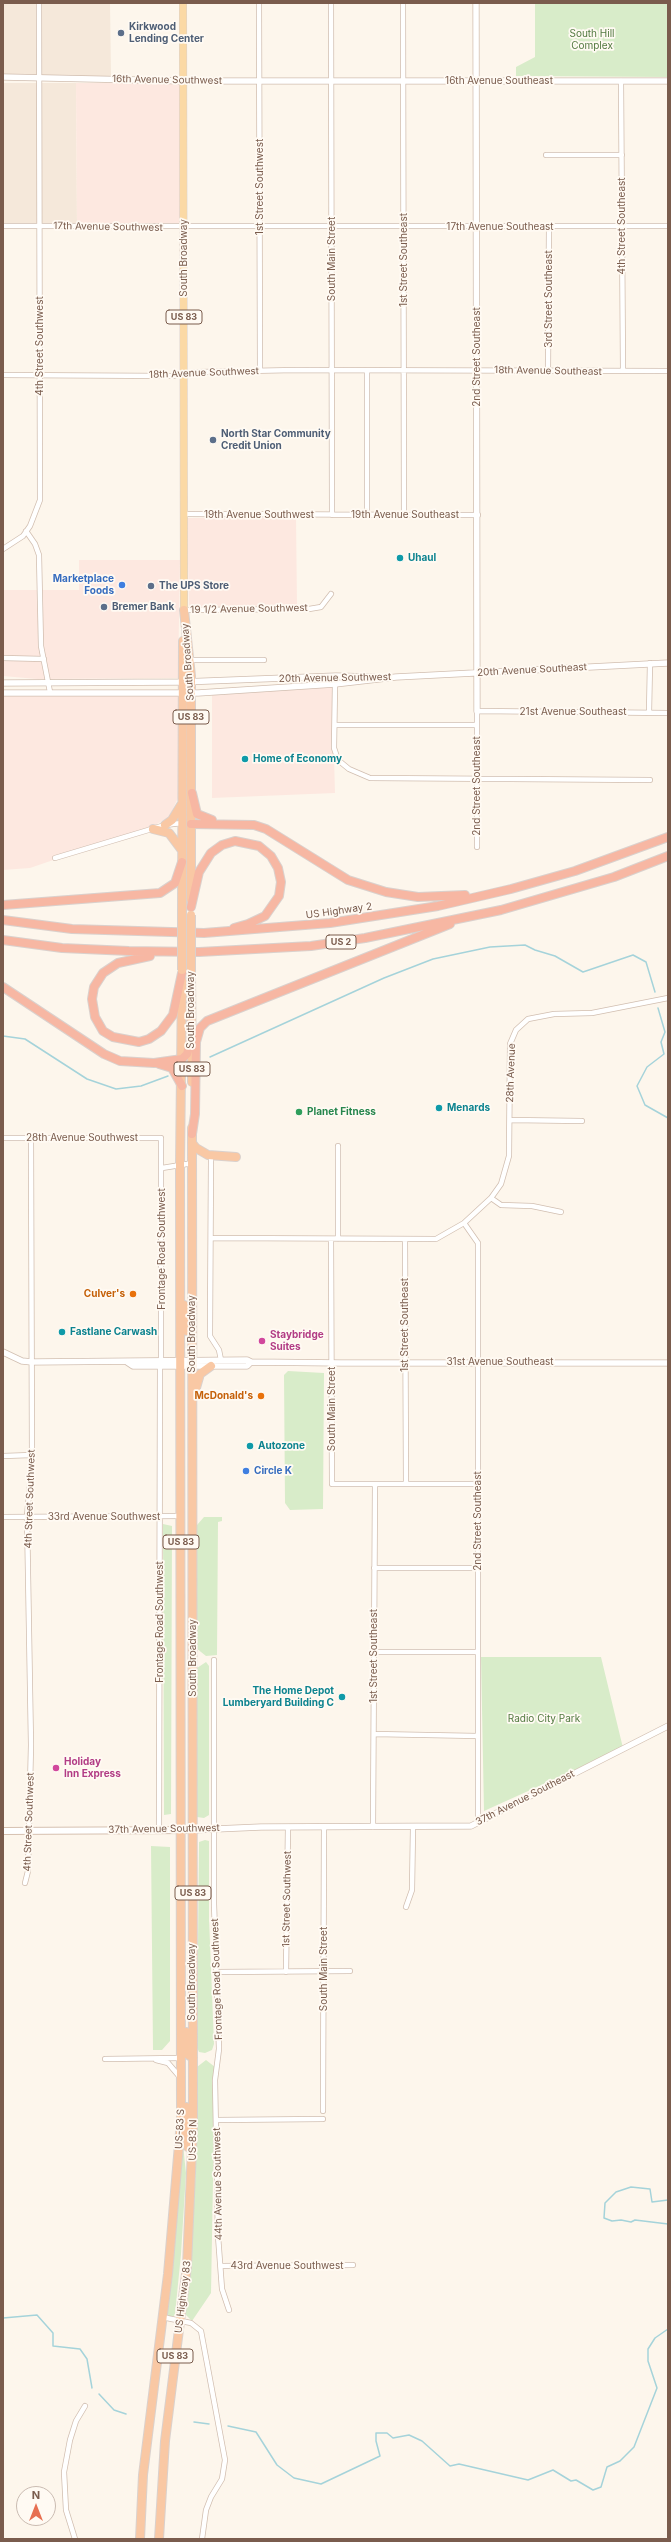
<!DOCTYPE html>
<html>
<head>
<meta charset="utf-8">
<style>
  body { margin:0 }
  #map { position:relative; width:671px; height:2542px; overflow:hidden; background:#fdf6ec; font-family:Inter,sans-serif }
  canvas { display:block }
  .frame { position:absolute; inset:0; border:4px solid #7a5c4d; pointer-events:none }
  .north { position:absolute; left:16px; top:2486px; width:40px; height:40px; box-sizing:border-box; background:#fffaf3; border:1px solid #cabbb1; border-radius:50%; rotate:0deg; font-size:11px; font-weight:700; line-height:16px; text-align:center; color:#7a5c4d }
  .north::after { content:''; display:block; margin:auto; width:14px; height:18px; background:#e76f51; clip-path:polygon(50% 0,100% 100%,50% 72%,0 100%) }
</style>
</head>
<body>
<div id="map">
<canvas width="671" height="2542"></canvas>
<div class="frame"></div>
<div class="north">N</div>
</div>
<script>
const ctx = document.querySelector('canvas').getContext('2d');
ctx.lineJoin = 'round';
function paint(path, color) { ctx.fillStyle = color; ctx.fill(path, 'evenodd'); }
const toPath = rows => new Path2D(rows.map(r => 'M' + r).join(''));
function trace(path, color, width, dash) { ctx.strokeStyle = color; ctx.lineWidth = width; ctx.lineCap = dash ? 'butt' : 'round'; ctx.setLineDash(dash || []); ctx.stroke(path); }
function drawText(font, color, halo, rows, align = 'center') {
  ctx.font = font + ' Inter,sans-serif'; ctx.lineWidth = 3.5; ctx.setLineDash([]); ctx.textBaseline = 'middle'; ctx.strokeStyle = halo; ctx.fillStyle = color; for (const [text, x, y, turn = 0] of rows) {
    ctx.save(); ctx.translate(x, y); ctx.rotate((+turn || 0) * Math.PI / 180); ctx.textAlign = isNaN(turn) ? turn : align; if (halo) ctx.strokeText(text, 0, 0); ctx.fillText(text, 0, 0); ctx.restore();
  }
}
const residential = toPath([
  [3,3,110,3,111,77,3,77],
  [3,83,76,83,77,225,3,224]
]);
const commercial = toPath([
  [76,83,182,83,180,226,77,225],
  [187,518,296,518,297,605,189,607],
  [79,560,180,560,178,678,37,679,3,676,3,590,79,590],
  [332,687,335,793,212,798,212,695],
  [3,695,180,696,179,796,169,817,155,825,30,868,3,870]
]);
const green = toPath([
  [535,3,668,3,668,77,516,76,516,67,535,57],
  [288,1371,324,1373,323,1509,290,1510,285,1503,284,1375],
  [204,1517,222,1517,222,1521,218,1522,217,1655,206,1656,196,1648,197,1525],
  [163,1524,172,1526,171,1814,164,1815],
  [481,1657,601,1657,623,1748,484,1811],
  [206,1662,209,1666,209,1815,204,1818,197,1817,197,1668],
  [205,1840,209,1841,209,1918,214,2044,212,2050,205,2053,199,2052,197,2047,199,1842],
  [151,1846,170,1847,170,2041,162,2050,153,2050],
  [206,2060,215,2067,211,2293,192,2321,184,2313,192,2242,196,2165,197,2067],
  [182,2136,186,2173,181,2254,175,2314,173,2317,169,2316,167,2313]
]);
const stream = toPath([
  [658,1008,665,1032,661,1042,664,1054,647,1067,637,1086,645,1105,668,1118],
  [3,1036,25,1039,87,1079,116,1089,141,1086,168,1076],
  [210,1057,384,978,433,959,490,947,525,945,535,950,555,956,583,972,633,955,646,962,655,992],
  [668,2200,652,2202,650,2189,631,2187,616,2192,605,2203,604,2218,612,2221,621,2220,631,2222,635,2220,668,2224],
  [3,2318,37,2315,53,2333,53,2346,80,2349,87,2359,92,2388],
  [99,2394,114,2410,126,2414],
  [194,2422,209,2424],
  [228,2426,256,2432,277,2465,294,2478,321,2484,380,2456,376,2441,376,2433,387,2433,393,2438,409,2435,422,2441,450,2466,459,2464,528,2480,553,2470,571,2481,576,2480,593,2490,601,2487,607,2467,620,2461,634,2447,657,2388,648,2361,648,2349,655,2338,668,2329]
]);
const minor = toPath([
  [259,3,260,371],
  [331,3,332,515],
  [403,3,404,516],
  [621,81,623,370],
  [546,155,622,155],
  [3,226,668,226],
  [548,370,549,228],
  [367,371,367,516],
  [3,375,172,376,199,372,296,370,668,371],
  [185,514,478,515],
  [26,531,35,544,39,555,41,646,50,692],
  [3,549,23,536,30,526,40,500,39,3],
  [184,610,309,609,321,607,331,594],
  [3,658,44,659],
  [189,660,264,660],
  [335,684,334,748,338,760,349,769,370,778,650,780],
  [649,713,650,663],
  [335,725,477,725],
  [477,847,477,711,668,713],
  [55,858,165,825,182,823],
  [510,1120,582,1121],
  [3,1138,161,1138,161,1360],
  [338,1146,338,1239],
  [211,1160,210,1330,210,1336,219,1350,221,1360],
  [162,1168,193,1163],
  [491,1198,501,1184,509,1156,510,1044,516,1030,528,1019,554,1014,592,1013,668,998],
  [464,1223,478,1243,478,1823],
  [211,1238,436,1239,464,1223,491,1198,501,1205,532,1206,561,1212],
  [331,1239,332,1484,478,1484],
  [405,1239,406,1484],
  [3,1456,32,1455],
  [3,1517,180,1516],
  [374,1568,478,1568],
  [374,1652,478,1652],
  [214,1660,214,1904,219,2049,215,2080,218,2236,222,2289,229,2310],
  [374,1734,478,1736],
  [373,1827,375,1484],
  [159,1830,160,1366],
  [25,1883,28,1871,31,1745,27,1516,32,1461,31,1138],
  [406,1907,412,1890,413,1828],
  [217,1972,350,1971],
  [286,1972,288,1827],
  [105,2059,181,2058],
  [156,2060,168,2063,179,2076],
  [323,2111,324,1827],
  [217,2120,323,2119],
  [221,2266,353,2265],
  [162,2317,191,2323,201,2331,225,2460,222,2479,211,2497,206,2510,202,2539],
  [75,2539,66,2510,64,2472,70,2440,76,2421,85,2406]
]);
const tertiary = toPath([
  [476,3,477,711],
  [3,77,184,81,668,81],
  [3,683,182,682,336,676,374,677],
  [3,693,198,693,335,684,396,677,668,663],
  [3,1352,22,1361,32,1362,247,1360,251,1362,341,1363,668,1363],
  [127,1362,133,1366,247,1366,251,1362],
  [193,1830,261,1827,471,1826,668,1726]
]);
const secondary = toPath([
  [3,1831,193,1830]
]);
const primary = toPath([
  [183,3,184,610]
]);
const trunk = toPath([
  [184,610,191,676,191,899],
  [165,825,172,820,181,805],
  [153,829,169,833,181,849],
  [182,915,183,641],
  [191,975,192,1082],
  [192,1143,196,1148,208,1155,236,1157],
  [184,1305,187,1331],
  [196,1388,200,1374,211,1366],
  [186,2032,187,2054,193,2058],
  [186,2107,188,2147],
  [140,2539,143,2475,168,2274,181,2121,180,1165,182,981],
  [159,2539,165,2441,187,2266,193,2125,192,1128]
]);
const motorway = toPath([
  [192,793,197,814,212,820],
  [191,824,254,825,266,829,348,880,386,892,418,897,465,895],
  [3,905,160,893,175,883,182,862],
  [191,907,199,872,211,853,222,845,235,841,259,846,271,856,278,868,281,882,279,896,265,916,248,924,234,928],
  [3,920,72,929,204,933,330,923,438,906,511,889,575,871,668,837],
  [3,940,62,948,129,951,199,952,311,946,365,938,501,910,614,877,668,856],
  [150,956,118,963,103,973,94,987,92,999,95,1017,103,1031,113,1037,139,1042,149,1039,161,1031,173,1015,182,973],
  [3,987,104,1054,120,1061,154,1063,182,1059,187,1054,191,1039],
  [159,1064,172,1068,182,1086],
  [192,1134,195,1114,196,1042,200,1028,207,1021,450,924]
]);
const trunkBridge = toPath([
  [191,915,191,975],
  [182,970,182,915]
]);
const markers = [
  [121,33,4,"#5c6f8a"],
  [213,440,4,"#5c6f8a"],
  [400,558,4,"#0f9aa8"],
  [122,585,4,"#3f7fe0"],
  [151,586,4,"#5c6f8a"],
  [104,607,4,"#5c6f8a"],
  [245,759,4,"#0f9aa8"],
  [439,1108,4,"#0f9aa8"],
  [299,1112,4,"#2e9e5b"],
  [133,1294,4,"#e8710a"],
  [62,1332,4,"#0f9aa8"],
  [262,1341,4,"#d1479c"],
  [261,1396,4,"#e8710a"],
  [250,1446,4,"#0f9aa8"],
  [246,1471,4,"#3f7fe0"],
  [342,1697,4,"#0f9aa8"],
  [56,1768,4,"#d1479c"]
];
const shields = [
  [184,317,36],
  [191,717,36],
  [341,942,30],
  [192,1069,36],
  [181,1542,36],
  [193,1893,36],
  [175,2356,36]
];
const shieldNames = [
  ["US 83",184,317],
  ["US 83",191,717],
  ["US 2",341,942],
  ["US 83",192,1069],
  ["US 83",181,1542],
  ["US 83",193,1893],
  ["US 83",175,2356]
];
const serviceNames = [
  ["Kirkwood",129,27],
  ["Lending Center",129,39],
  ["North Star Community",221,434],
  ["Credit Union",221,446],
  ["The UPS Store",159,586],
  ["Bremer Bank",112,607]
];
const parkNames = [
  ["South Hill",592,34],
  ["Complex",592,46],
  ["Radio City Park",544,1719]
];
const streetNames = [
  ["16th Avenue Southwest",167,80,1],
  ["16th Avenue Southeast",499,81],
  ["1st Street Southwest",260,187,-90],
  ["4th Street Southeast",622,226,-90],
  ["17th Avenue Southwest",108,227,1],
  ["17th Avenue Southeast",500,227],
  ["South Broadway",184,258,-90],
  ["South Main Street",332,259,-90],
  ["1st Street Southeast",404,260,-90],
  ["3rd Street Southeast",549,299,-90],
  ["4th Street Southwest",40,346,-90],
  ["2nd Street Southeast",477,357,-90],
  ["18th Avenue Southeast",548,371,1],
  ["18th Avenue Southwest",204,373,-2],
  ["19th Avenue Southwest",259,515],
  ["19th Avenue Southeast",405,515],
  ["19 1/2 Avenue Southwest",249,609,-1],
  ["South Broadway",188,662,-94],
  ["20th Avenue Southeast",532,670,-3],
  ["20th Avenue Southwest",335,678,-1],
  ["21st Avenue Southeast",573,712],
  ["2nd Street Southeast",477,786,-90],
  ["US Highway 2",339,911,-8],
  ["South Broadway",191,1010,-90],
  ["28th Avenue",511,1073,-88],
  ["28th Avenue Southwest",82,1138],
  ["Frontage Road Southwest",162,1249,-90],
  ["1st Street Southeast",405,1325,-90],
  ["South Broadway",192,1334,-90],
  ["31st Avenue Southeast",500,1362],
  ["South Main Street",332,1409,-90],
  ["4th Street Southwest",30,1499,-88],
  ["33rd Avenue Southwest",104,1517],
  ["2nd Street Southeast",478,1521,-90],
  ["Frontage Road Southwest",160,1622,-90],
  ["1st Street Southeast",374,1656,-90],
  ["South Broadway",193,1658,-90],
  ["37th Avenue Southeast",525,1798,-27],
  ["4th Street Southwest",29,1822,-88],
  ["37th Avenue Southwest",164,1829,-1],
  ["1st Street Southwest",287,1899,-89],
  ["South Main Street",324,1969,-90],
  ["Frontage Road Southwest",217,1979,-92],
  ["South Broadway",192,1982,-90],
  ["US-83 S",180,2129,-87],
  ["US-83 N",193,2140,-89],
  ["44th Avenue Southwest",218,2184,-91],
  ["43rd Avenue Southwest",287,2266],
  ["US Highway 83",183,2297,-83]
];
const cultureNames = [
  ["Uhaul",408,558],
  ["Home of Economy",253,759],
  ["Menards",447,1108],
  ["Fastlane Carwash",70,1332],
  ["Autozone",258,1446],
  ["The Home Depot",334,1691,"right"],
  ["Lumberyard Building C",334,1703,"right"]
];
const shopNames = [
  ["Marketplace",114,579],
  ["Foods",114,591],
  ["Circle K",254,1471,"left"]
];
const leisureNames = [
  ["Planet Fitness",307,1112]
];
const foodNames = [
  ["Culver's",125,1294],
  ["McDonald's",253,1396]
];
const hotelNames = [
  ["Staybridge",270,1335],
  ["Suites",270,1347],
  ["Holiday",64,1762],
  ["Inn Express",64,1774]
];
paint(residential, '#f5e8da');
paint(commercial, '#fde8e0');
paint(green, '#d8ecc9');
trace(stream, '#a5d3da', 1.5);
trace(minor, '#d1beb0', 6);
trace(tertiary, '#d1beb0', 7);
trace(secondary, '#d6c0b0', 8);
trace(primary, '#dad1cd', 8);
trace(trunk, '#dad1cd', 10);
trace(motorway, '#dad1cd', 10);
trace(minor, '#fff', 4.5);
trace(tertiary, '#fff', 5.5);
trace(secondary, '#fff', 6);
trace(primary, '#fbd9a5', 7);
trace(trunk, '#f9c8a4', 8);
trace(motorway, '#f7b7a3', 8);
trace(trunkBridge, '#dad1cd', 10, []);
trace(trunkBridge, '#f9c8a4', 8);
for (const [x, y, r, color] of markers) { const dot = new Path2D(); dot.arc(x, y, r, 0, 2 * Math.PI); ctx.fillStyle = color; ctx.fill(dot); trace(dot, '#fffaf3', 1.5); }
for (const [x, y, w] of shields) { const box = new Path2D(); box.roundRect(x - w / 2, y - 7, w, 14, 3); ctx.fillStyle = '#fffaf3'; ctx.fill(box); trace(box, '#7a5c4d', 1); }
drawText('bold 9px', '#7a5c4d', null, shieldNames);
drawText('bold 10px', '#4e5e75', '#fffaf3', serviceNames, 'left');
drawText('10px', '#537a41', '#fffaf3', parkNames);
drawText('10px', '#7a5c4d', '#fffaf3', streetNames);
drawText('bold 10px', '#0d838f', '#fffaf3', cultureNames, 'left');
drawText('bold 10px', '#366cbe', '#fffaf3', shopNames, 'right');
drawText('bold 10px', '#27864d', '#fffaf3', leisureNames, 'left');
drawText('bold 10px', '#c56008', '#fffaf3', foodNames, 'right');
drawText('bold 10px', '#b23c85', '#fffaf3', hotelNames, 'left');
</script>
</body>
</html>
